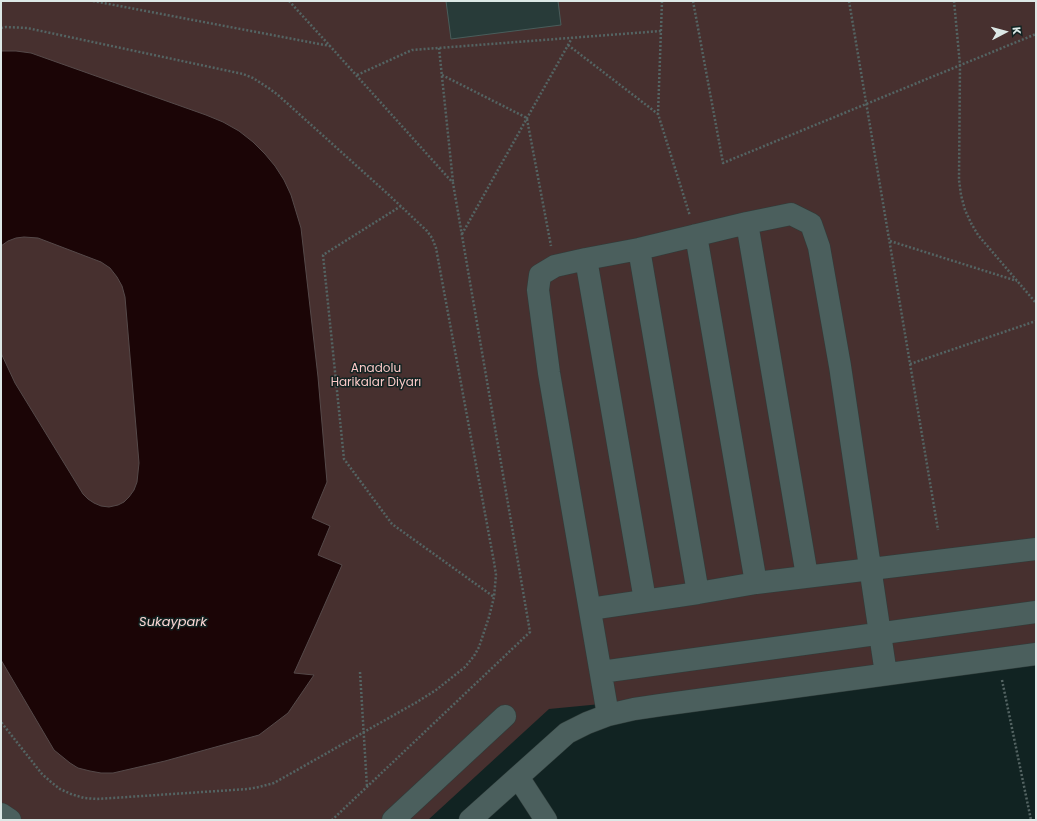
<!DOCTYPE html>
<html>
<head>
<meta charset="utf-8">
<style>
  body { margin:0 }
  #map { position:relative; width:1037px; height:821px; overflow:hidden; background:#112322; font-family:Poppins,sans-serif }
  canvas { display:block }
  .frame { position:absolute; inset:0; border:2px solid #dce8e6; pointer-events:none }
  .north { position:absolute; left:985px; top:12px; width:40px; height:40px; -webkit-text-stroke:3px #112322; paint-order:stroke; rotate:84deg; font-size:11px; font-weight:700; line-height:16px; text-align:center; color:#dce8e6 }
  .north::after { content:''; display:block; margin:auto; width:14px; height:18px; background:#dce8e6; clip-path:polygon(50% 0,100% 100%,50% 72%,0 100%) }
</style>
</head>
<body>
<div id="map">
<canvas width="1037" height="821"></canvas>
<div class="frame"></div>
<div class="north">K</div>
</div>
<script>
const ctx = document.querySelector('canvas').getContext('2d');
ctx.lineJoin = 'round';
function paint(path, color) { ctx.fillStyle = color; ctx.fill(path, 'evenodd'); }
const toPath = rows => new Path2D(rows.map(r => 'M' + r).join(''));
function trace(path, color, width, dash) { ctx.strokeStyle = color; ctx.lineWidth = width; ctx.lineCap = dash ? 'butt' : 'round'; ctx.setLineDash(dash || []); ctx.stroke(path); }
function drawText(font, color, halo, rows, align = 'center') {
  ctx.font = font + ' Poppins,sans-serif'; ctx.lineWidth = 3; ctx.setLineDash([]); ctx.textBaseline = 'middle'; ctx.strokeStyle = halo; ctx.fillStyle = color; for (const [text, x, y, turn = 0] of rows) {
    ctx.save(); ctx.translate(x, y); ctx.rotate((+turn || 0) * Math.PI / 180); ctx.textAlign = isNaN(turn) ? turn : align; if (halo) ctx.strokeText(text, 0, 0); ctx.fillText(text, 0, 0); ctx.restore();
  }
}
const green = toPath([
  [1,1,1036,1,1036,654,788,686,549,709,428,820,1,820]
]);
const water = toPath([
  [1,51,16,51,31,53,206,115,223,122,239,131,253,142,265,154,275,166,284,180,291,195,301,228,318,377,327,482,312,518,330,526,318,555,342,565,317,622,294,673,314,675,288,713,259,735,165,761,113,773,101,773,90,771,78,768,70,763,54,750,1,660,1,353,15,383,83,494,88,499,94,503,101,506,109,507,118,505,124,502,129,497,134,490,137,482,139,463,125,297,122,286,117,277,110,268,101,262,38,238,24,237,16,238,8,241,1,246,1,51]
]);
const building = toPath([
  [446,1,558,1,561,25,451,39,446,1]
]);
const path = toPath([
  [93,1,330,46],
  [289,1,330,46,453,183,530,632,332,820],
  [662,1,658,114,690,216],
  [693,1,723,163,1036,34],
  [849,1,938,530],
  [954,1,960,65,959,180,961,195,965,210,971,223,978,235,1036,303],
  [1,28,6,27,27,28,243,74,253,78,270,89,278,95,389,195,427,231,432,238,436,248,494,562,496,575,494,597,489,617,479,647,474,656,465,667,436,690,417,702,274,783,259,787,248,789,97,799,84,798,71,794,60,789,51,782,42,774,1,722],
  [568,45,658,114],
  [439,48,453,182],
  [357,75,412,50,661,31],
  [442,75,527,118],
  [527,119,551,246],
  [401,206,323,255,344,459,392,524,494,597],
  [462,234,572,38],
  [890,241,1017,281],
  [910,364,1036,321],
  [360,672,367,787],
  [1002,680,1031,820]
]);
const minor = toPath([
  [747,223,807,576],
  [696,235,756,583],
  [639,249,698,593],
  [586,259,645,600],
  [590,609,698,593,756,583,1036,549],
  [601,672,1036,612],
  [608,715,549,373,538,290,540,275,555,266,586,259,639,249,747,223,791,214,811,224,819,247,840,366,886,674],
  [518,777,546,820],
  [1,814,10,820],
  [393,820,505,716],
  [470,820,567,733,587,723,608,715,634,709,661,705,1036,654]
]);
const parkNames = [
  ["Anadolu",376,369],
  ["Harikalar Diyarı",376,383]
];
const waterNames = [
  ["Sukaypark",173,623]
];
paint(green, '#47302f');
paint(water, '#1b0506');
trace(water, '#554949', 1);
paint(building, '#283b39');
trace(building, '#495d5b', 1);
trace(minor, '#303d3b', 23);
trace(path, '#546463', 2.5, [2, 2]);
trace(minor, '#4b5f5d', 22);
drawText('12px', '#fbc9c7', '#112322', parkNames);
drawText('italic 13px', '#fad5d3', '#112322', waterNames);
</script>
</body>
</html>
